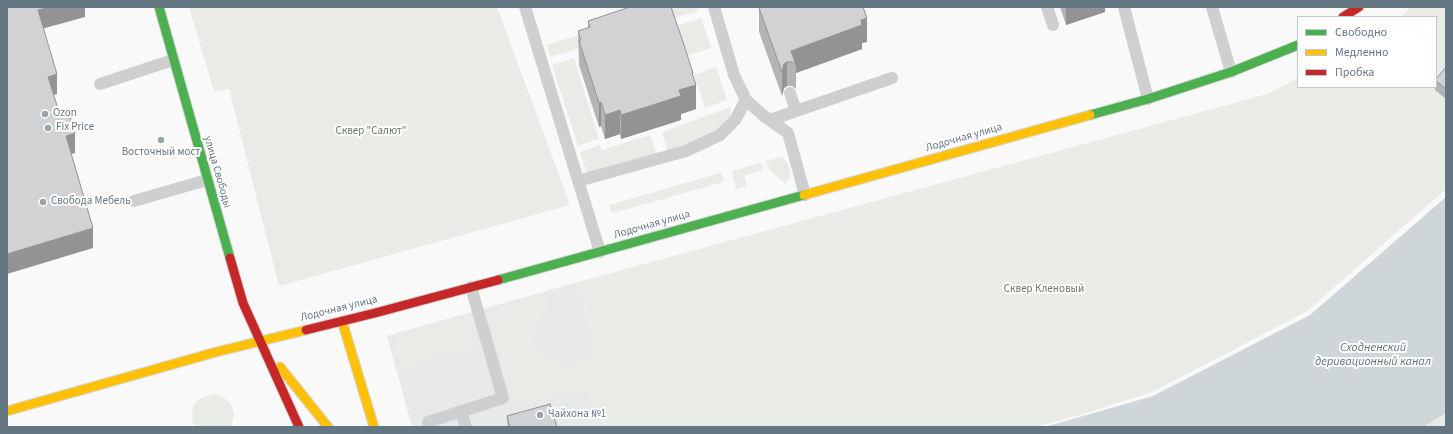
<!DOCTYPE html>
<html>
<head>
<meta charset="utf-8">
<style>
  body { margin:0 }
  #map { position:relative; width:1453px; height:434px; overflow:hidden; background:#f9f9f9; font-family:"Source Sans 3",sans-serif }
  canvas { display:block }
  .frame { position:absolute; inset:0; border:8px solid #657683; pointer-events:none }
  .legend { position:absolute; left:1297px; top:16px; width:140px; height:72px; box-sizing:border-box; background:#fff; border:1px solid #c1c8cd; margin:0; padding:5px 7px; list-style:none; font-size:12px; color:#657683 }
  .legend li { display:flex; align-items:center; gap:8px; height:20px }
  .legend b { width:20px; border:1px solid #c1c8cd }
</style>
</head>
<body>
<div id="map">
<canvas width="1453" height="434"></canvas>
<div class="frame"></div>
<ul class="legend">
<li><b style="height:5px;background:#4caf50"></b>Свободно</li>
<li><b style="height:5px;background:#ffc107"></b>Медленно</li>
<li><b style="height:5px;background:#c62828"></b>Пробка</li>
</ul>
</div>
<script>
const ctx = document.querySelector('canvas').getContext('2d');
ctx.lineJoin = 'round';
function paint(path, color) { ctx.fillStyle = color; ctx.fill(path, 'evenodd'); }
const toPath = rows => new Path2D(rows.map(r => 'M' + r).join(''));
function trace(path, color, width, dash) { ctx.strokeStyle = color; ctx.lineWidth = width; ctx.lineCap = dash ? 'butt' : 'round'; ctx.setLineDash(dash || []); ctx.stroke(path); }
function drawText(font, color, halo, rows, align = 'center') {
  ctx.font = font + ' "Source Sans 3",sans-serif'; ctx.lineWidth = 4; ctx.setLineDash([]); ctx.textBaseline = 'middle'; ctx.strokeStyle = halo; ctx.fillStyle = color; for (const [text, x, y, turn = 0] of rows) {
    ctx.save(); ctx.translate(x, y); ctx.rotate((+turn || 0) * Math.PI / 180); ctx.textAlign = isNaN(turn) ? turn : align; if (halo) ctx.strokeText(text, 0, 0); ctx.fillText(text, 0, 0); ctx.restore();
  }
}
const built = toPath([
  [578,282,619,427,412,427,387,336]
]);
const green = toPath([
  [189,7,497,7,570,205,279,286,229,89,214,92],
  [658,7,696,7,698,11,674,18,672,11],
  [1411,7,1446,7,1446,189,1306,312,1152,392,1083,414,1036,427,602,427,586,391,552,396,522,405,506,387,502,366,494,343,451,354,433,353,425,362,404,369,396,355,396,338,546,295,549,307,539,318,533,347,566,367,599,355,578,282,1267,94,1298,78,1298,87,1436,87,1436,17,1401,17],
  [701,18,711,48,686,56,676,26],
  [595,30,603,34,578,42,579,48,550,57,547,45],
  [574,58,599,139,578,146,552,65],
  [716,67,727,100,705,108,694,75],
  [731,107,730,116,721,128,705,138,668,152,662,132],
  [650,135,657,155,587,174,580,152,600,145,602,150],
  [783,157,789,166,790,177,785,184,769,169,766,161],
  [759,163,762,165,763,170,744,176,747,186,736,189,732,171],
  [720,173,722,175,724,179,723,182,614,213,610,210,609,205],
  [213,394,221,396,228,401,232,407,234,415,232,423,230,427,196,427,193,423,192,415,193,407,198,400,205,396],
  [1446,413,1446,427,1423,427]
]);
const water = toPath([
  [1446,197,1446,413,1423,427,1045,427,1153,396,1310,315]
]);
const lane = toPath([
  [525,7,600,252],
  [714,7,734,75,746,100,764,116,788,133,805,195],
  [1047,7,1053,25],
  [1124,7,1148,99],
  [1212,7,1231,72],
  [100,84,173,60],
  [790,93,796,111],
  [770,120,892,78],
  [578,181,686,151,720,135,735,120,746,100],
  [134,201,207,180],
  [461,411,466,427],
  [428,422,503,398,471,287]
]);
const fast = toPath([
  [159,7,230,258],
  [1090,115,1148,99,1231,72,1298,45],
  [498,280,804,195]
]);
const slow = toPath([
  [804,195,1090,115],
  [342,321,374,427],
  [280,367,328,427],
  [7,411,216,352,306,330]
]);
const jam = toPath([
  [1343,17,1359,7],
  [230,258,243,303,299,427],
  [306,330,375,313,498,280]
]);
const wall = toPath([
  [1060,7,1105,7,1105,12,1066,25],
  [759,8,867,42,862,43,862,49,796,73,796,89,792,86,787,86,784,88,782,96,759,32],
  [588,21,693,79,696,109,681,114,681,120,621,139,620,134,605,139,601,126,599,127,579,65,578,31,588,28],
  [1446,67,1446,99,1435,90,1435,87,1436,87,1436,79],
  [507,416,557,427,508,427,507,421]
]);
const shadedWall = toPath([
  [50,7,85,7,85,17,38,30,38,10],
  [1066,7,1105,7,1105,12,1066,25],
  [867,18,867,42,862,43,862,49,796,73,796,65,792,62,791,51,861,20],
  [787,62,787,86,784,88,782,96,782,72,784,64],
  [692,73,693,73,693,86,696,85,696,109,681,114,681,120,621,139,621,115,679,90],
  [57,74,57,94,48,97,48,77],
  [601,102,601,126,599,127,599,103],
  [620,110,620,134,605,139,605,115],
  [75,133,75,153,66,156,66,136],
  [93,228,93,248,7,274,7,254]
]);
const building = toPath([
  [7,7,50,7,38,10,57,74,48,77,59,112,68,110,75,133,66,136,93,228,7,254,7,7],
  [630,7,671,7,683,42,693,73,692,73,696,85,679,90,681,96,621,115,620,110,605,115,601,102,599,103,579,41,581,40,578,31,590,27,588,21,630,7],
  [761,7,863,7,867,18,861,20,862,25,791,51,796,65,792,62,787,62,784,64,782,72,759,8,761,7],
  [1446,67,1446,89,1436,81,1436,79,1446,67],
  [550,404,557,427,510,427,507,416,550,404]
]);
const markers = [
  [45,114,4,"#99a4ac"],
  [48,128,4,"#99a4ac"],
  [161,140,4,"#99a4ac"],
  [43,202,4,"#99a4ac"],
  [540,415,4,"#99a4ac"]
];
const poiNames = [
  ["Ozon",53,114],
  ["Fix Price",56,128],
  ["Восточный мост",161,153,"center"],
  ["Свобода Мебель",51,202],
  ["Чайхона №1",548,415]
];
const parkNames = [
  ["Сквер \"Салют\"",371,132],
  ["Сквер Кленовый",1044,290]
];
const streetNames = [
  ["Лодочная улица",964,138,-16],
  ["улица Свободы",217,172,74],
  ["Лодочная улица",652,225,-16],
  ["Лодочная улица",339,309,-14]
];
const waterNames = [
  ["Сходненский",1373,348],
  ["деривационный канал",1373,362]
];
paint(built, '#e8e9e9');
paint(green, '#e8ebe6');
paint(water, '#ced6d9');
trace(fast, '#d5d6d7', 11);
trace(slow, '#d5d6d7', 11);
trace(jam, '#d5d6d7', 11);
trace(lane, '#cecfd0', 12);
trace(fast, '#4caf50', 9);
trace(slow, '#ffc107', 9);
trace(jam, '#c62828', 9);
paint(wall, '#b3b5b5');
paint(shadedWall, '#929394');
paint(building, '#d0d2d3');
trace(building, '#929394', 1);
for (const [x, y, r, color] of markers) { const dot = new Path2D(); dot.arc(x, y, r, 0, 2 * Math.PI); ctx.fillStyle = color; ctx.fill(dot); trace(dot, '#fff', 1.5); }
drawText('11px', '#657683', '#fff', poiNames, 'left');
drawText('11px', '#687a64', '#fff', parkNames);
drawText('11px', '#657683', '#fff', streetNames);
drawText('italic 12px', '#60757c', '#fff', waterNames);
</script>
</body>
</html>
